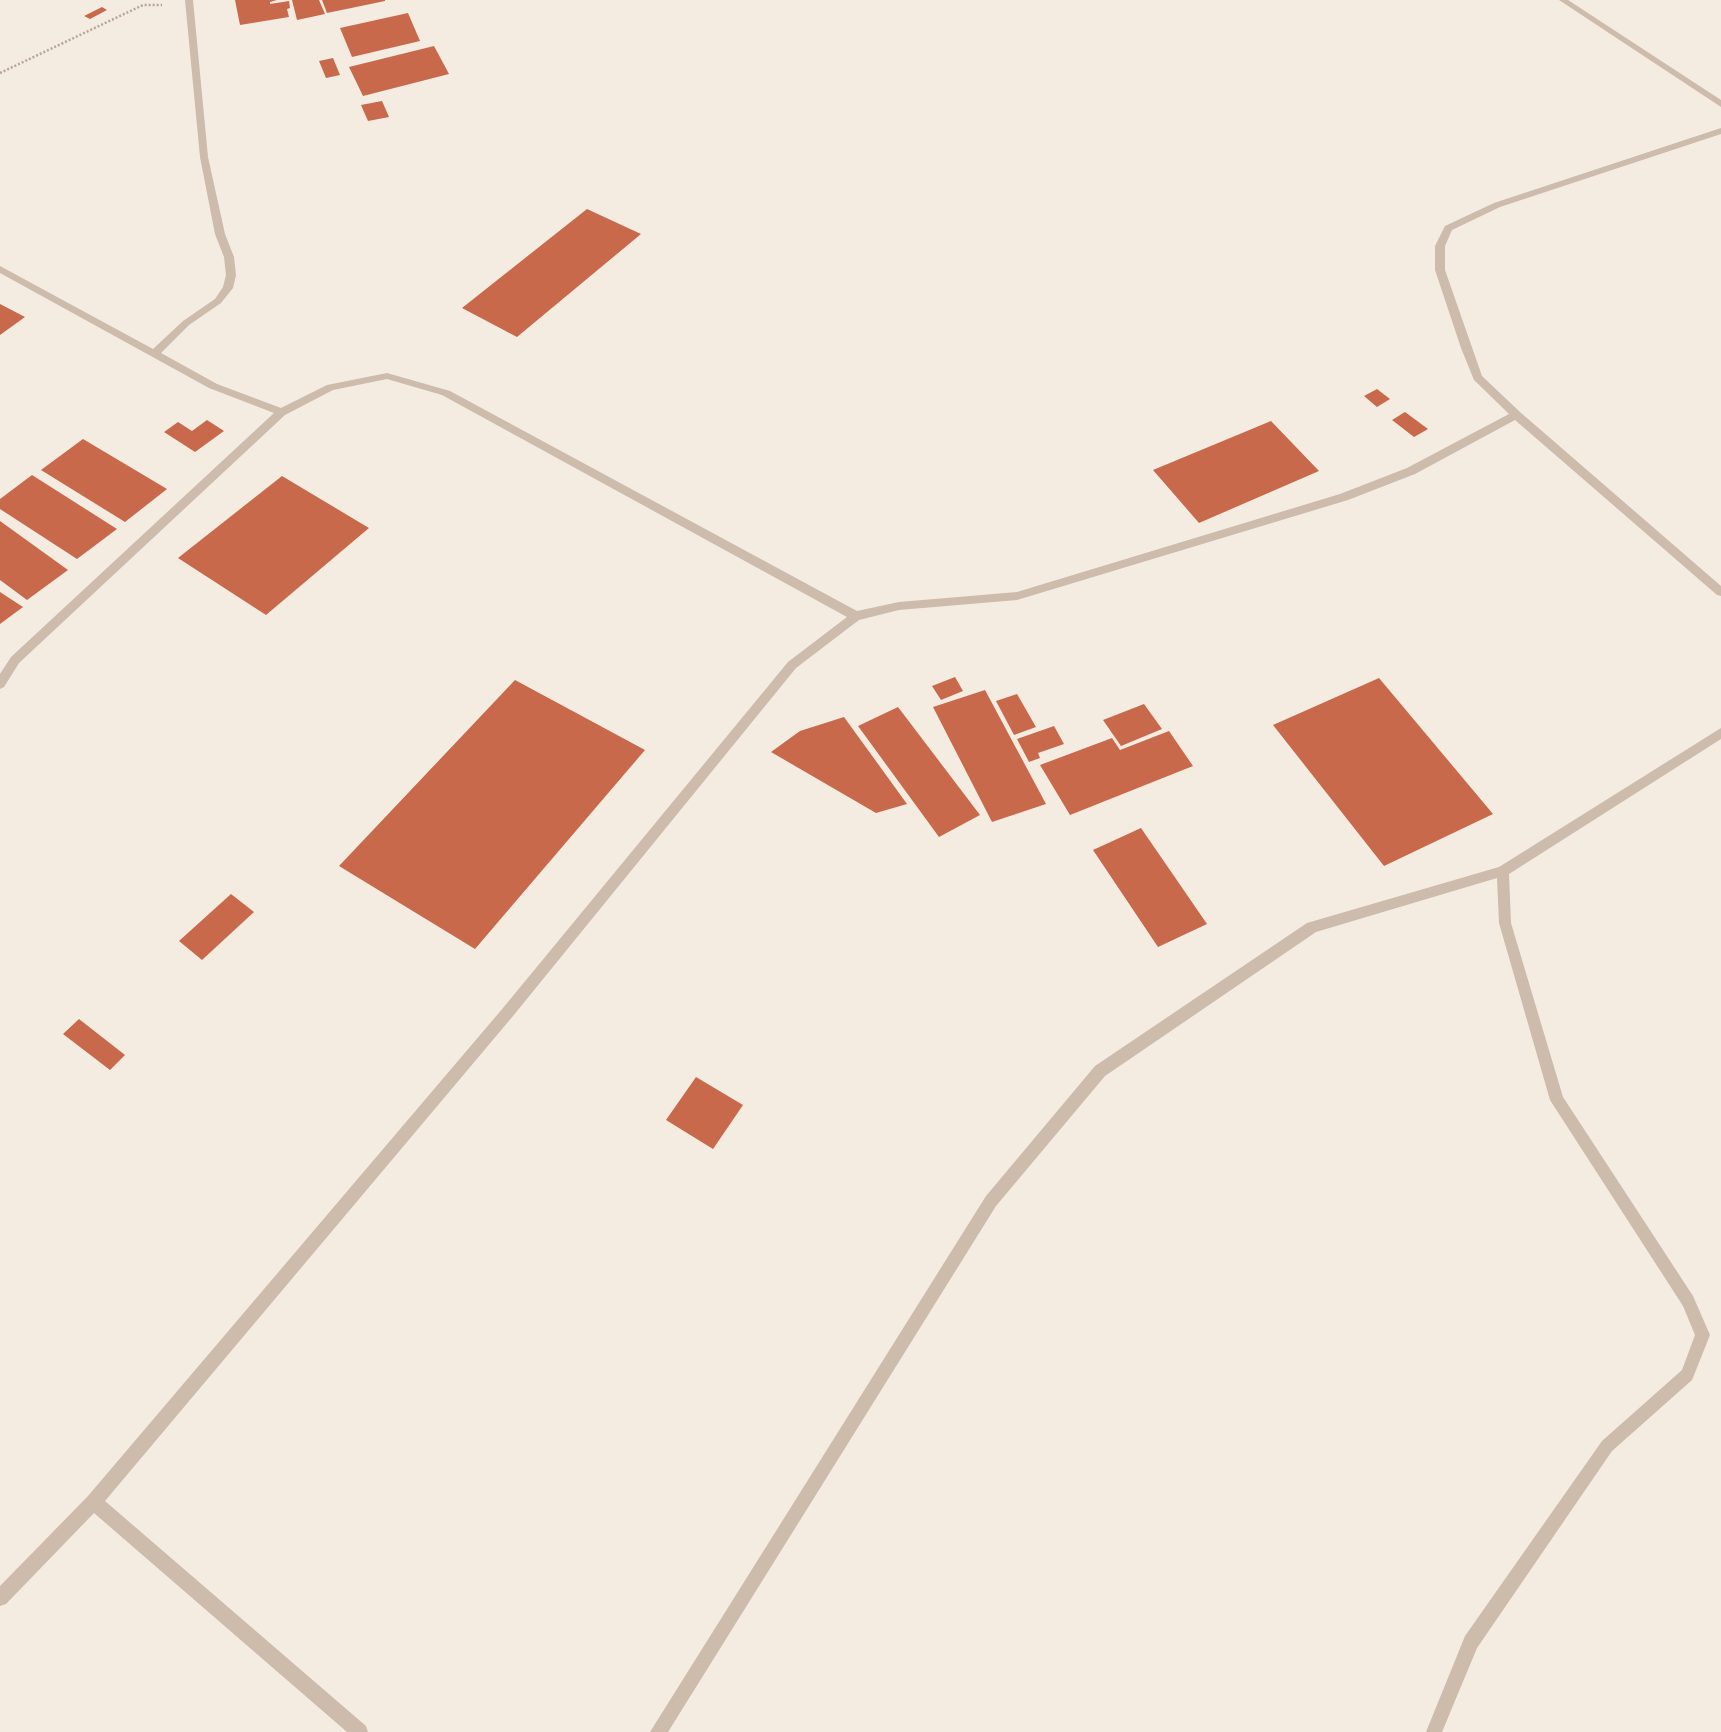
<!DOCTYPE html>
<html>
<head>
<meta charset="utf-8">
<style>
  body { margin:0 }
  canvas { display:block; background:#f4ebe1 }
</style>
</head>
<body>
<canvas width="1721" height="1732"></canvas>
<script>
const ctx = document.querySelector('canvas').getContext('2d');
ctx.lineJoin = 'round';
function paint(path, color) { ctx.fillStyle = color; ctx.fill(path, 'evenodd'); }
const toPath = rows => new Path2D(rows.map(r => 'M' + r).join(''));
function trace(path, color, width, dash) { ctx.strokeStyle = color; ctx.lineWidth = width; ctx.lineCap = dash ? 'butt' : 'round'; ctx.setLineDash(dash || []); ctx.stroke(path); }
const building = toPath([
  [235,0,277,0,270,2,270,4,289,1,290,8,287,9,289,17,240,25],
  [292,0,319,0,325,14,297,20],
  [322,0,385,0,385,1,327,13],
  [102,7,107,10,90,19,84,16],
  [408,13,420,41,352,57,340,28],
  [434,46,449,74,363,96,349,67],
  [333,58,340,75,326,78,319,61],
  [382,101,389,117,368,121,361,105],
  [587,209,641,234,517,337,462,308],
  [0,304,25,317,0,335],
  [1377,389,1390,399,1377,407,1364,396],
  [1405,412,1428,429,1414,437,1392,420],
  [207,420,224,431,195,452,164,432,178,422,192,431],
  [1271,421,1319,471,1199,523,1153,470],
  [83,439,167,489,125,522,41,470],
  [32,475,117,529,77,559,0,509,0,499],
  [282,476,369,528,266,615,178,558],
  [0,521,68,570,27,600,0,580],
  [0,592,23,607,0,624],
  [955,677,963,691,941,700,932,686],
  [1379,678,1493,814,1384,866,1273,725],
  [515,680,645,750,475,949,339,866],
  [985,690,1046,804,992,822,933,707],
  [1017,694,1036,727,1014,735,996,701],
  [1144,704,1162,729,1121,746,1103,720],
  [898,707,980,815,939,837,858,726],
  [844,717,907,804,876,813,771,752,800,731],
  [1054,726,1064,744,1038,753,1040,758,1029,762,1017,739],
  [1169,731,1193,766,1070,815,1040,765,1112,738,1120,750],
  [1141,828,1207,924,1158,947,1093,850],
  [231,894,254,912,202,960,179,941],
  [79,1019,125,1055,110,1070,63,1034],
  [696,1077,743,1105,713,1149,666,1120]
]);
const path = toPath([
  [0,73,143,5,162,5]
]);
const street = toPath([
  [185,0,193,0,208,157,225,234,234,257,236,275,233,288,221,303,189,325,161,353,217,384,281,408,327,385,387,373,450,391,857,611,899,602,1017,592,1340,494,1407,468,1509,414,1474,380,1461,348,1435,270,1435,246,1445,226,1494,203,1721,128,1721,134,1500,207,1452,230,1445,246,1445,270,1482,376,1520,412,1721,586,1721,596,1717,595,1515,420,1415,474,1348,500,1017,600,899,610,859,620,796,668,513,1016,105,1501,366,1726,368,1732,347,1732,94,1513,6,1604,0,1606,0,1586,88,1496,503,1008,788,662,847,617,442,395,387,379,333,390,285,415,19,663,4,687,0,689,0,674,11,657,274,413,209,388,0,273,0,266,153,349,183,321,215,299,223,287,226,275,224,257,215,234,200,157,185,0],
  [1559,0,1568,0,1721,100,1721,107,1559,0],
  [1721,728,1721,739,1509,874,1511,923,1563,1097,1693,1296,1710,1335,1692,1380,1612,1451,1477,1648,1442,1732,1426,1732,1465,1636,1602,1441,1682,1370,1695,1335,1683,1306,1550,1100,1499,923,1497,878,1316,932,1105,1076,996,1206,668,1732,650,1732,986,1196,1095,1066,1307,923,1499,867,1721,728]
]);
paint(building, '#c8694b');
trace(path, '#b9a596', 2.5, [2, 2]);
paint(street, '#cdbbac');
</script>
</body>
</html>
